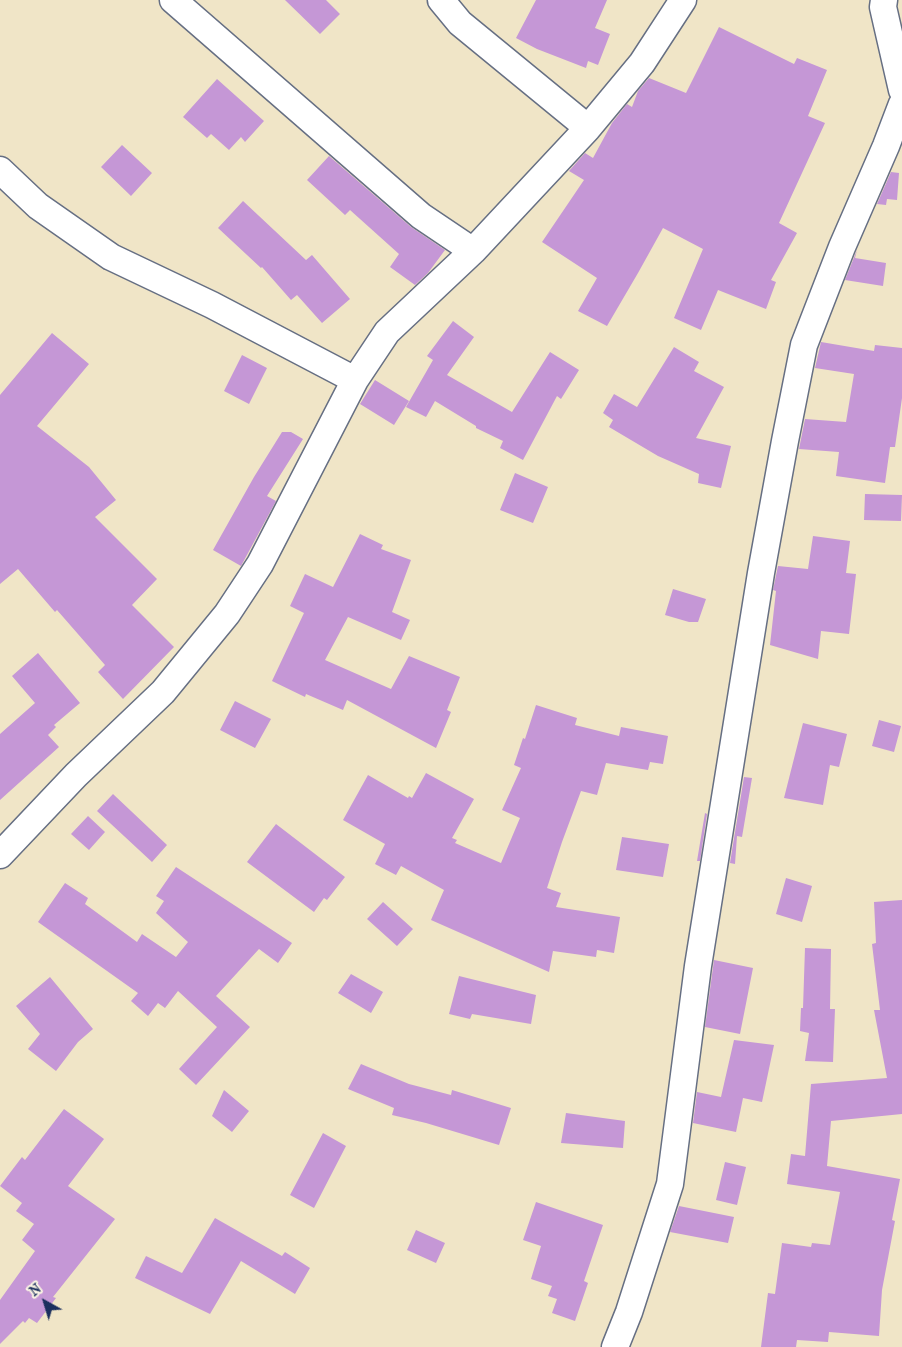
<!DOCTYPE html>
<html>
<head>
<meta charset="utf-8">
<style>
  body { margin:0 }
  #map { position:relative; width:902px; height:1347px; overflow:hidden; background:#f0e5c7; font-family:"IM FELL French Canon",serif }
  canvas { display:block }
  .north { position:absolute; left:20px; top:1277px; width:50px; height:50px; -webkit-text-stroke:4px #fcf5e5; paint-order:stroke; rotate:321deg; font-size:14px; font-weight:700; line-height:20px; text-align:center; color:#1b2f5e }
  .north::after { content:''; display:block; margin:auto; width:18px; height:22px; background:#1b2f5e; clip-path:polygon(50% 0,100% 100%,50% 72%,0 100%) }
</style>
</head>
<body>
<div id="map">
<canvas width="902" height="1347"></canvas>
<div class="north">N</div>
</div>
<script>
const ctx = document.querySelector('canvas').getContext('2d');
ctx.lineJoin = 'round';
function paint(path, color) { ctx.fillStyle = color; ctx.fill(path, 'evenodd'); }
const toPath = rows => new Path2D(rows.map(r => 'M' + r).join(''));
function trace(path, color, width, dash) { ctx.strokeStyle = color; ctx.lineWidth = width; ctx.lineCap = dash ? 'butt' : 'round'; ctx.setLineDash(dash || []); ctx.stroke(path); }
const building = toPath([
  [285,0,326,0,340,14,320,34],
  [536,0,607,0,595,28,610,34,598,65,588,61,586,68,537,49,516,38],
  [719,27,794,64,797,58,827,70,808,116,825,123,779,223,797,233,771,280,776,282,766,309,718,290,701,330,674,318,703,249,663,228,638,273,607,326,578,311,597,278,542,242,584,180,569,171,585,153,593,158,612,123,627,104,632,107,638,91,649,78,686,93],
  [217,79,264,121,245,142,241,137,229,150,211,134,207,138,183,117],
  [122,145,152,173,131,196,101,167],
  [329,156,411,227,445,250,428,273,415,285,390,267,399,254,350,210,345,215,307,180],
  [891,172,899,173,897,200,887,199,886,205,877,204],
  [243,201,306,260,312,255,350,299,322,323,297,295,291,300,262,267,261,268,218,228],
  [857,250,855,258,886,263,883,286,845,280],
  [453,321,474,337,447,375,512,412,550,352,579,370,561,399,557,396,523,460,500,448,503,441,476,428,476,426,435,401,426,417,406,407,433,360,427,356],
  [52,333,89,364,37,426,89,467,116,500,95,517,157,579,132,605,174,647,123,699,98,672,105,665,57,610,55,612,18,569,0,584,0,395],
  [821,342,874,351,875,345,902,348,902,398,895,447,890,447,885,483,836,476,839,452,799,449,805,419,846,422,854,374,815,368],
  [674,347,699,362,694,371,724,387,696,438,731,446,721,488,698,483,699,474,658,456,609,427,613,420,603,413,614,394,637,407],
  [242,355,267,368,249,404,224,391],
  [375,380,409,401,394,425,360,404],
  [282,432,291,432,303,439,267,496,276,501,241,566,213,550,254,477],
  [515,473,548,487,533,523,500,510],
  [865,494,902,495,901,521,864,520],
  [360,534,383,545,381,549,411,560,392,612,410,620,401,640,348,617,325,660,391,689,409,656,460,677,447,710,451,712,436,748,347,700,343,710,306,694,305,697,272,681,304,613,290,606,305,574,333,587],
  [813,536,850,541,846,573,856,574,849,634,821,631,818,659,770,645,776,591,773,590,778,566,808,569],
  [673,589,706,599,698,622,689,622,665,615],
  [38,653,80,703,54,725,56,727,48,735,59,747,0,800,0,734,35,703,12,676],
  [235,701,271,719,255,748,220,730],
  [536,705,577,718,575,725,619,736,621,727,668,736,663,764,650,762,648,770,606,763,597,795,581,791,562,842,547,888,561,893,556,907,620,917,614,953,597,950,596,957,553,951,549,972,431,920,444,890,401,866,396,875,375,864,385,844,343,820,368,775,408,798,409,796,412,798,426,773,474,799,452,838,457,840,455,843,501,863,520,818,502,810,521,768,514,765,523,738,525,739],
  [879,720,901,726,894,752,872,746],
  [803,723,847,734,839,767,830,765,823,805,784,798],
  [744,777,752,778,742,837,737,836,735,864,730,863],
  [113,794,167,845,152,862,97,811],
  [705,813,707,814,700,861,697,861],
  [88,816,105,832,89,850,71,834],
  [276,824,345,877,327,900,324,898,314,912,247,862],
  [622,837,669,844,663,877,616,870],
  [176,867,292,943,278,963,259,949,216,996,250,1027,196,1085,179,1069,217,1027,178,991,165,1008,158,1003,148,1016,131,1001,138,993,38,922,65,883,88,898,85,904,137,942,142,934,176,957,188,942,156,913,164,901,156,896],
  [786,878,812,886,802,922,776,914],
  [902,900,902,1114,831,1121,827,1166,900,1179,892,1220,895,1221,882,1290,879,1336,829,1332,828,1342,797,1340,796,1347,761,1347,768,1293,775,1294,782,1243,811,1247,812,1243,830,1245,840,1192,787,1184,791,1154,805,1156,811,1084,887,1078,874,1010,880,1010,872,944,876,943,874,902],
  [383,902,413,929,397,946,367,919],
  [805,948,831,949,830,1009,835,1009,833,1062,805,1061,809,1033,800,1031,801,1008,803,1008],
  [714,960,753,968,740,1034,705,1027],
  [351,974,383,992,371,1013,338,993],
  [459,976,536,995,531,1024,472,1014,470,1019,449,1014],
  [50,977,93,1029,78,1042,56,1071,28,1049,40,1034,16,1006],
  [734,1040,774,1045,762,1102,743,1098,736,1132,693,1123,697,1092,721,1097],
  [361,1064,409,1084,451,1095,452,1090,511,1108,499,1145,426,1123,392,1115,394,1108,348,1089],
  [224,1090,249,1111,232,1132,212,1116],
  [64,1109,104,1139,68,1186,115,1219,53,1297,56,1298,37,1323,29,1318,25,1323,23,1321,0,1344,0,1300,35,1251,22,1240,34,1224,16,1211,22,1203,0,1186,22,1157,25,1160],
  [566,1113,625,1121,623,1148,561,1143],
  [323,1133,346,1146,314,1208,290,1195],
  [725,1162,746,1167,737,1205,716,1200],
  [536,1202,603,1225,584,1281,588,1283,575,1321,552,1313,557,1299,548,1296,552,1286,531,1279,541,1246,523,1240],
  [679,1206,734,1217,728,1243,670,1232],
  [215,1218,282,1256,285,1252,310,1268,295,1294,241,1261,210,1314,135,1278,146,1256,182,1273],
  [416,1230,445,1243,436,1263,407,1250]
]);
const minor = toPath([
  [173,0,421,216,473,251],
  [441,0,460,23,588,128],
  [884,0,883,7,902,90],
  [0,170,38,206,111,257,212,305,355,380],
  [0,855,76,775,163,692,227,614,260,564,355,380,387,332,473,251,588,128,642,63,683,0],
  [615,1347,629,1312,670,1184,698,966,761,573,785,441,804,345,842,247,886,146,902,104]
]);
paint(building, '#c597d6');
trace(minor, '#666f83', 29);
trace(minor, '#fff', 26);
</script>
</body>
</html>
